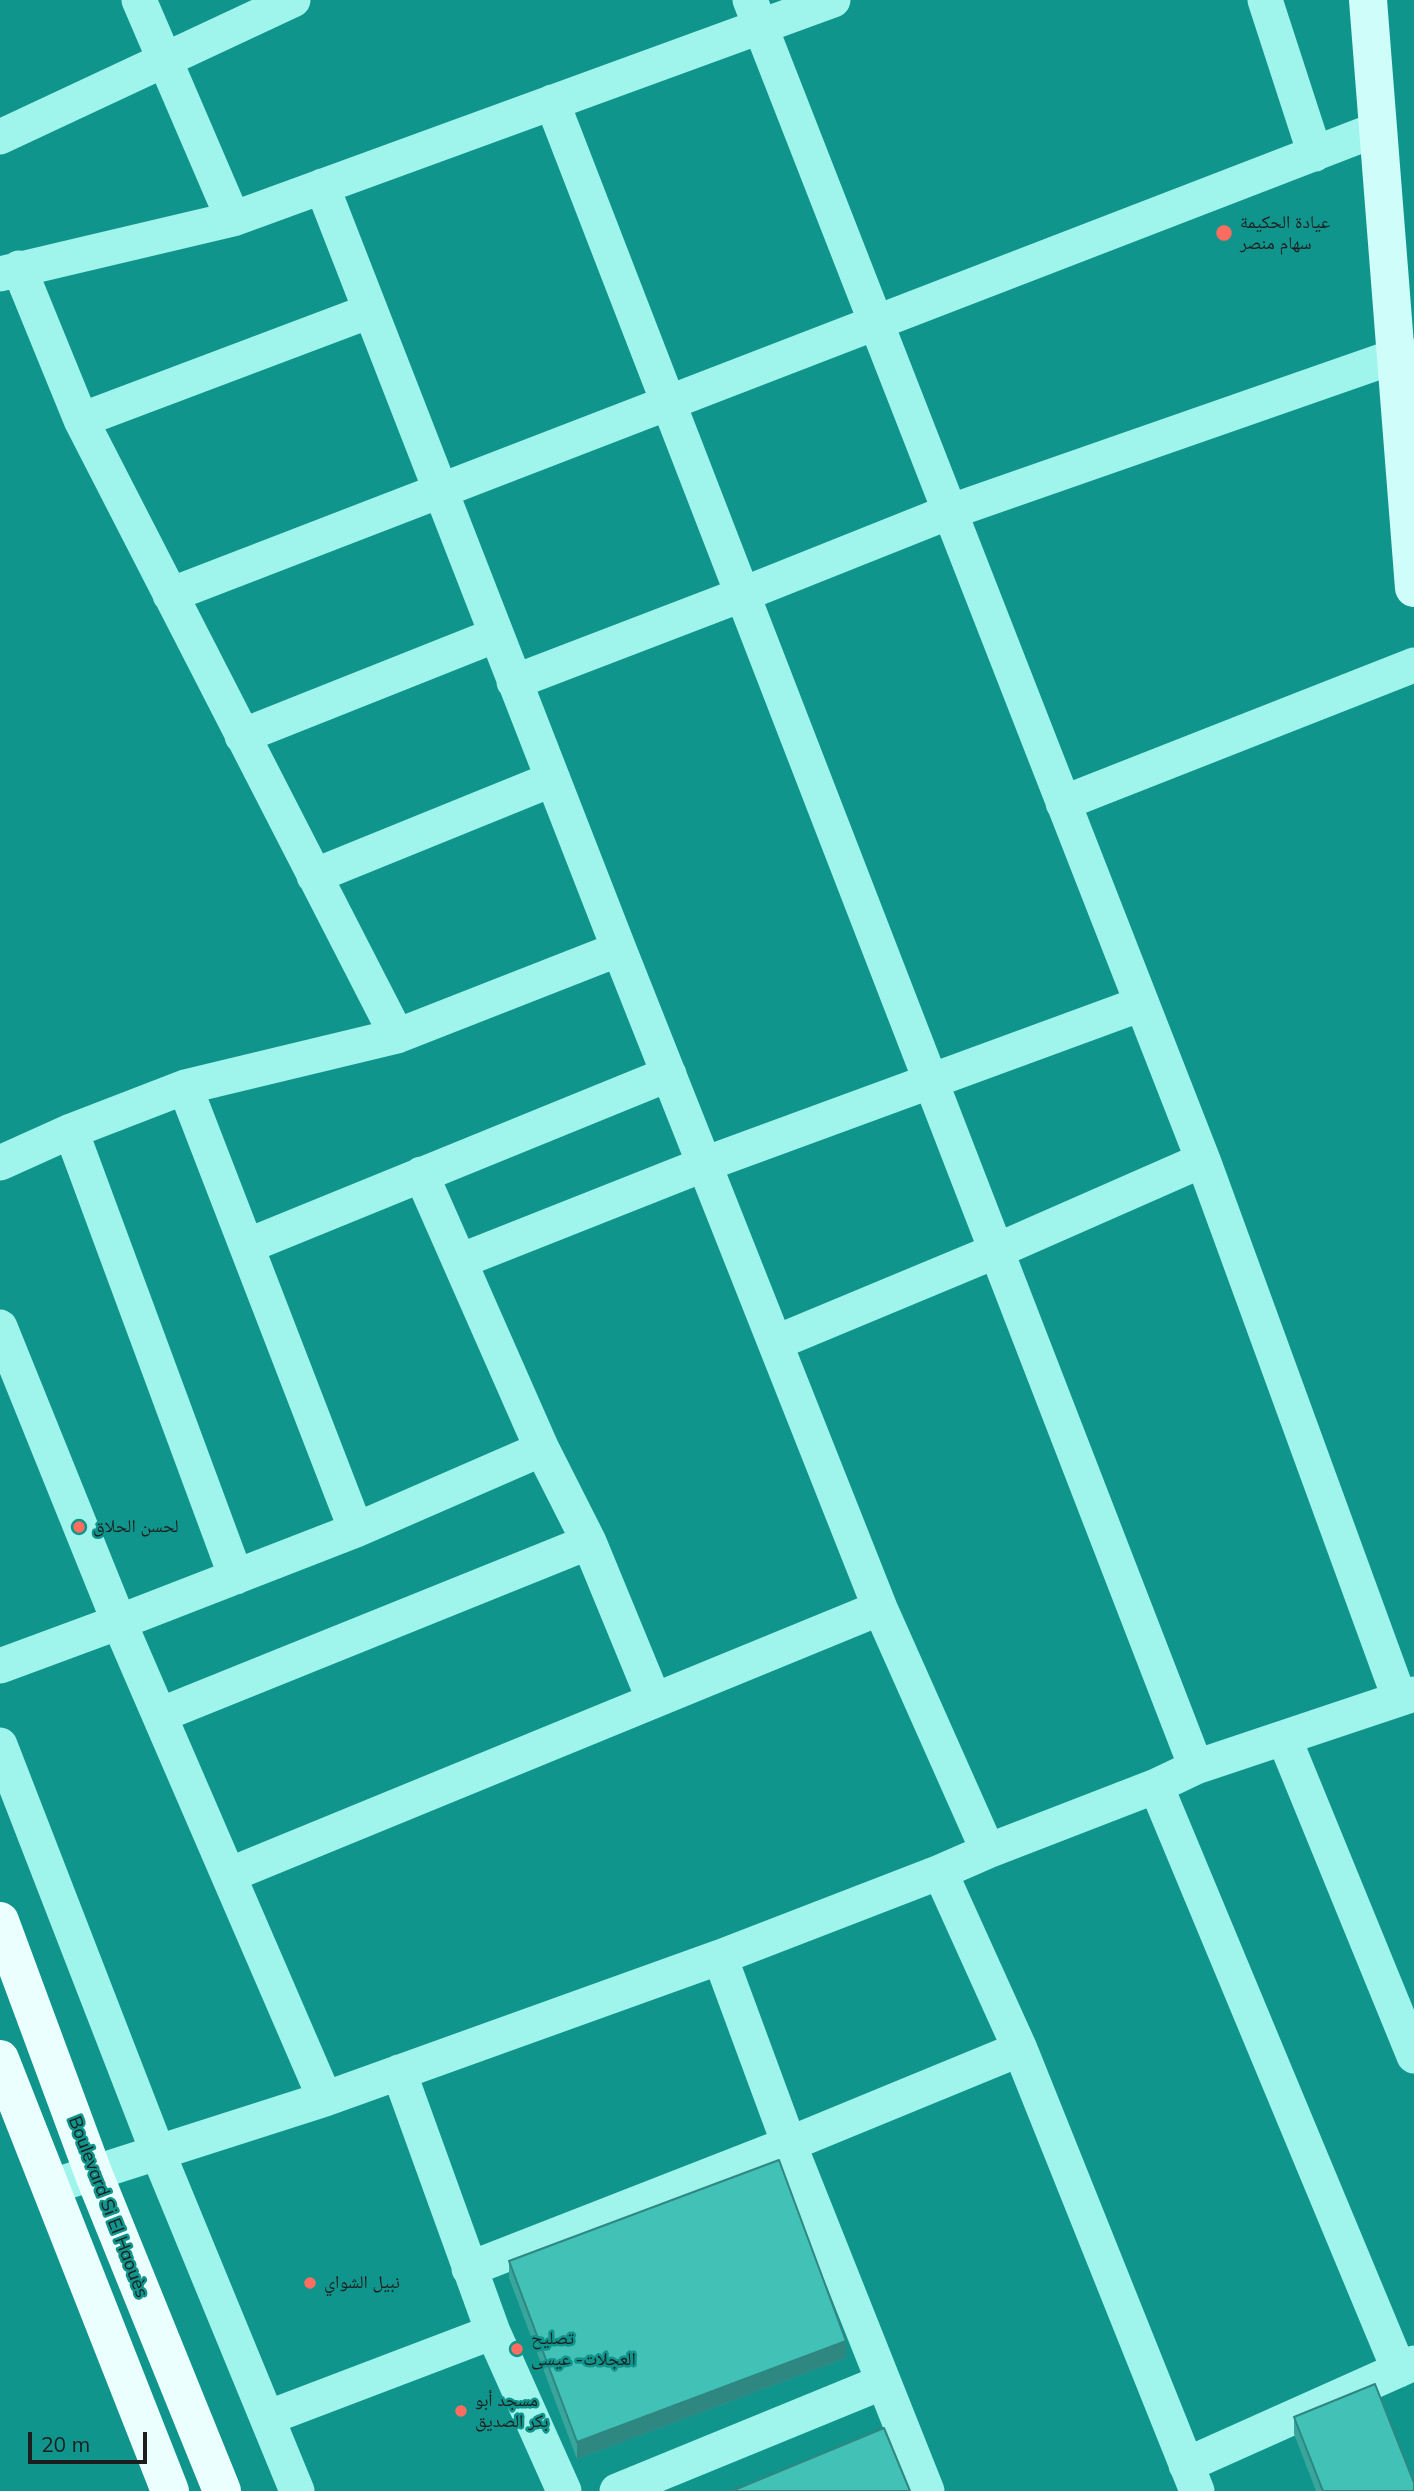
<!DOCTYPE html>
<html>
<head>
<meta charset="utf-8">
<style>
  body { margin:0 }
  #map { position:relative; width:1414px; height:2491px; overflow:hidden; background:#10958c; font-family:Mulish,sans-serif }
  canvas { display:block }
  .scale { position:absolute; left:28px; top:2432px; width:119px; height:32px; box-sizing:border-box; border:4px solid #1d1d1d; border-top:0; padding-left:9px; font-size:21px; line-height:24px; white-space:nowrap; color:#1d1d1d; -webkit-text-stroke:5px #10958c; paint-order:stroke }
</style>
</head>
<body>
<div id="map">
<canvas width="1414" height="2491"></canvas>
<div class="scale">20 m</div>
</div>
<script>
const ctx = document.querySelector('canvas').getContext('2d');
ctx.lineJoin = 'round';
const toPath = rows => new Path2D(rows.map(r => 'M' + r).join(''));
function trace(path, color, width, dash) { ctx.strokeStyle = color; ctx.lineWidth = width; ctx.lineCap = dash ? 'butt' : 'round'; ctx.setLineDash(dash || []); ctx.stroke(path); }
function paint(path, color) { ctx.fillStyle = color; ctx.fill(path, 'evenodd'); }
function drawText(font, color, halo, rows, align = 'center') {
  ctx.font = font + ' Mulish,"Noto Naskh Arabic",sans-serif'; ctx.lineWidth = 5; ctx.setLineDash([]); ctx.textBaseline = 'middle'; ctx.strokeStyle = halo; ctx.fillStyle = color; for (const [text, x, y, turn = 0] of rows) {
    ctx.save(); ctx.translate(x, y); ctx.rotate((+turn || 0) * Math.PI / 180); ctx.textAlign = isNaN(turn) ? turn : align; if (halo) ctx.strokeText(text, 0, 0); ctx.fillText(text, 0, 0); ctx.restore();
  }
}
const street = toPath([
  [139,0,233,219],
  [750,0,1203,1160,1399,1697],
  [1265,0,1315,154],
  [552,102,1196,1767],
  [0,137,293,0],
  [322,186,619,949,880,1608,988,1851],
  [19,268,81,420,397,1036],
  [0,274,233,219,833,0],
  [81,420,370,311],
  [170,595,1378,129],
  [514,682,741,595,949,512,1396,356,1414,356],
  [242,736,496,635],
  [1063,803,1414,665],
  [314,876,553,779],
  [185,1087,356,1530],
  [71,1131,236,1577],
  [0,1163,71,1131,185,1087,397,1036,619,949],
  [421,1174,542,1449],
  [247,1246,669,1074],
  [460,1261,705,1164,1141,1004],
  [0,1327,119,1622,325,2099],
  [775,1343,996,1251,1203,1160],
  [0,1666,119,1622,356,1530,542,1449,589,1542,654,1700],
  [160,1715,589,1542],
  [1284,1738,1414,2056],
  [0,1745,158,2153,297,2491],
  [1156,1786,1399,2370],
  [940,1872,1020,2049,1197,2491],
  [229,1875,880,1608],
  [720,1957,789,2144,927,2491],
  [399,2072,493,2332,564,2491],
  [50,2187,325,2099,720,1957,940,1872,988,1851,1156,1786,1196,1767,1414,1694],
  [469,2269,789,2144,1020,2049],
  [267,2418,493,2332],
  [1186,2465,1414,2363],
  [617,2491,883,2382]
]);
const secondary = toPath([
  [1368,0,1414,588]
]);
const primary = toPath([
  [0,1921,94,2175,222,2491],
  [0,2059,170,2491]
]);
const wall = toPath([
  [509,2261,846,2358,577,2459,509,2278],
  [1294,2417,1414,2491,1316,2491,1294,2434]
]);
const shadedWall = toPath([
  [846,2341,846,2358,577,2459,577,2442]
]);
const building = toPath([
  [779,2160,846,2341,577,2442,509,2261,779,2160],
  [1375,2384,1414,2483,1414,2491,1323,2491,1294,2417,1375,2384],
  [884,2428,910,2491,732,2491,884,2428]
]);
const markers = [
  [1224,233,9,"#ff6d61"],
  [79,1527,7,"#ff6d61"],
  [310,2283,7,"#ff6d61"],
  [517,2349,7,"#ff6d61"],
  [461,2411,7,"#ff6d61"]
];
const poiNames = [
  ["عيادة الحكيمة",1240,223],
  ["سهام منصر",1240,244],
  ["لحسن الحلاق",93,1527],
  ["نبيل الشواي",324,2283],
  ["تصليح",531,2339],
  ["العجلات- عيسى",531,2360],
  ["مسجد أبو",475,2401],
  ["بكر الصديق",475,2422]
];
const streetNames = [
  ["Boulevard Si El Haouès",108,2207,69]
];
trace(street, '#9ff4ec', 35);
trace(secondary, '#cefdfa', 38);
trace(primary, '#ebffff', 38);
paint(wall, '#39a69d');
paint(shadedWall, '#2e8780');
paint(building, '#42c1b7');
trace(building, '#2e8780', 2);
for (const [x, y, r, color] of markers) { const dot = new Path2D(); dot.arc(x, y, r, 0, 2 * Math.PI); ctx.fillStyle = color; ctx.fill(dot); trace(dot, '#10958c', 2.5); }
drawText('18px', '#1d1d1d', '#10958c', poiNames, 'left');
drawText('18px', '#1d1d1d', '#10958c', streetNames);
</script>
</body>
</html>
